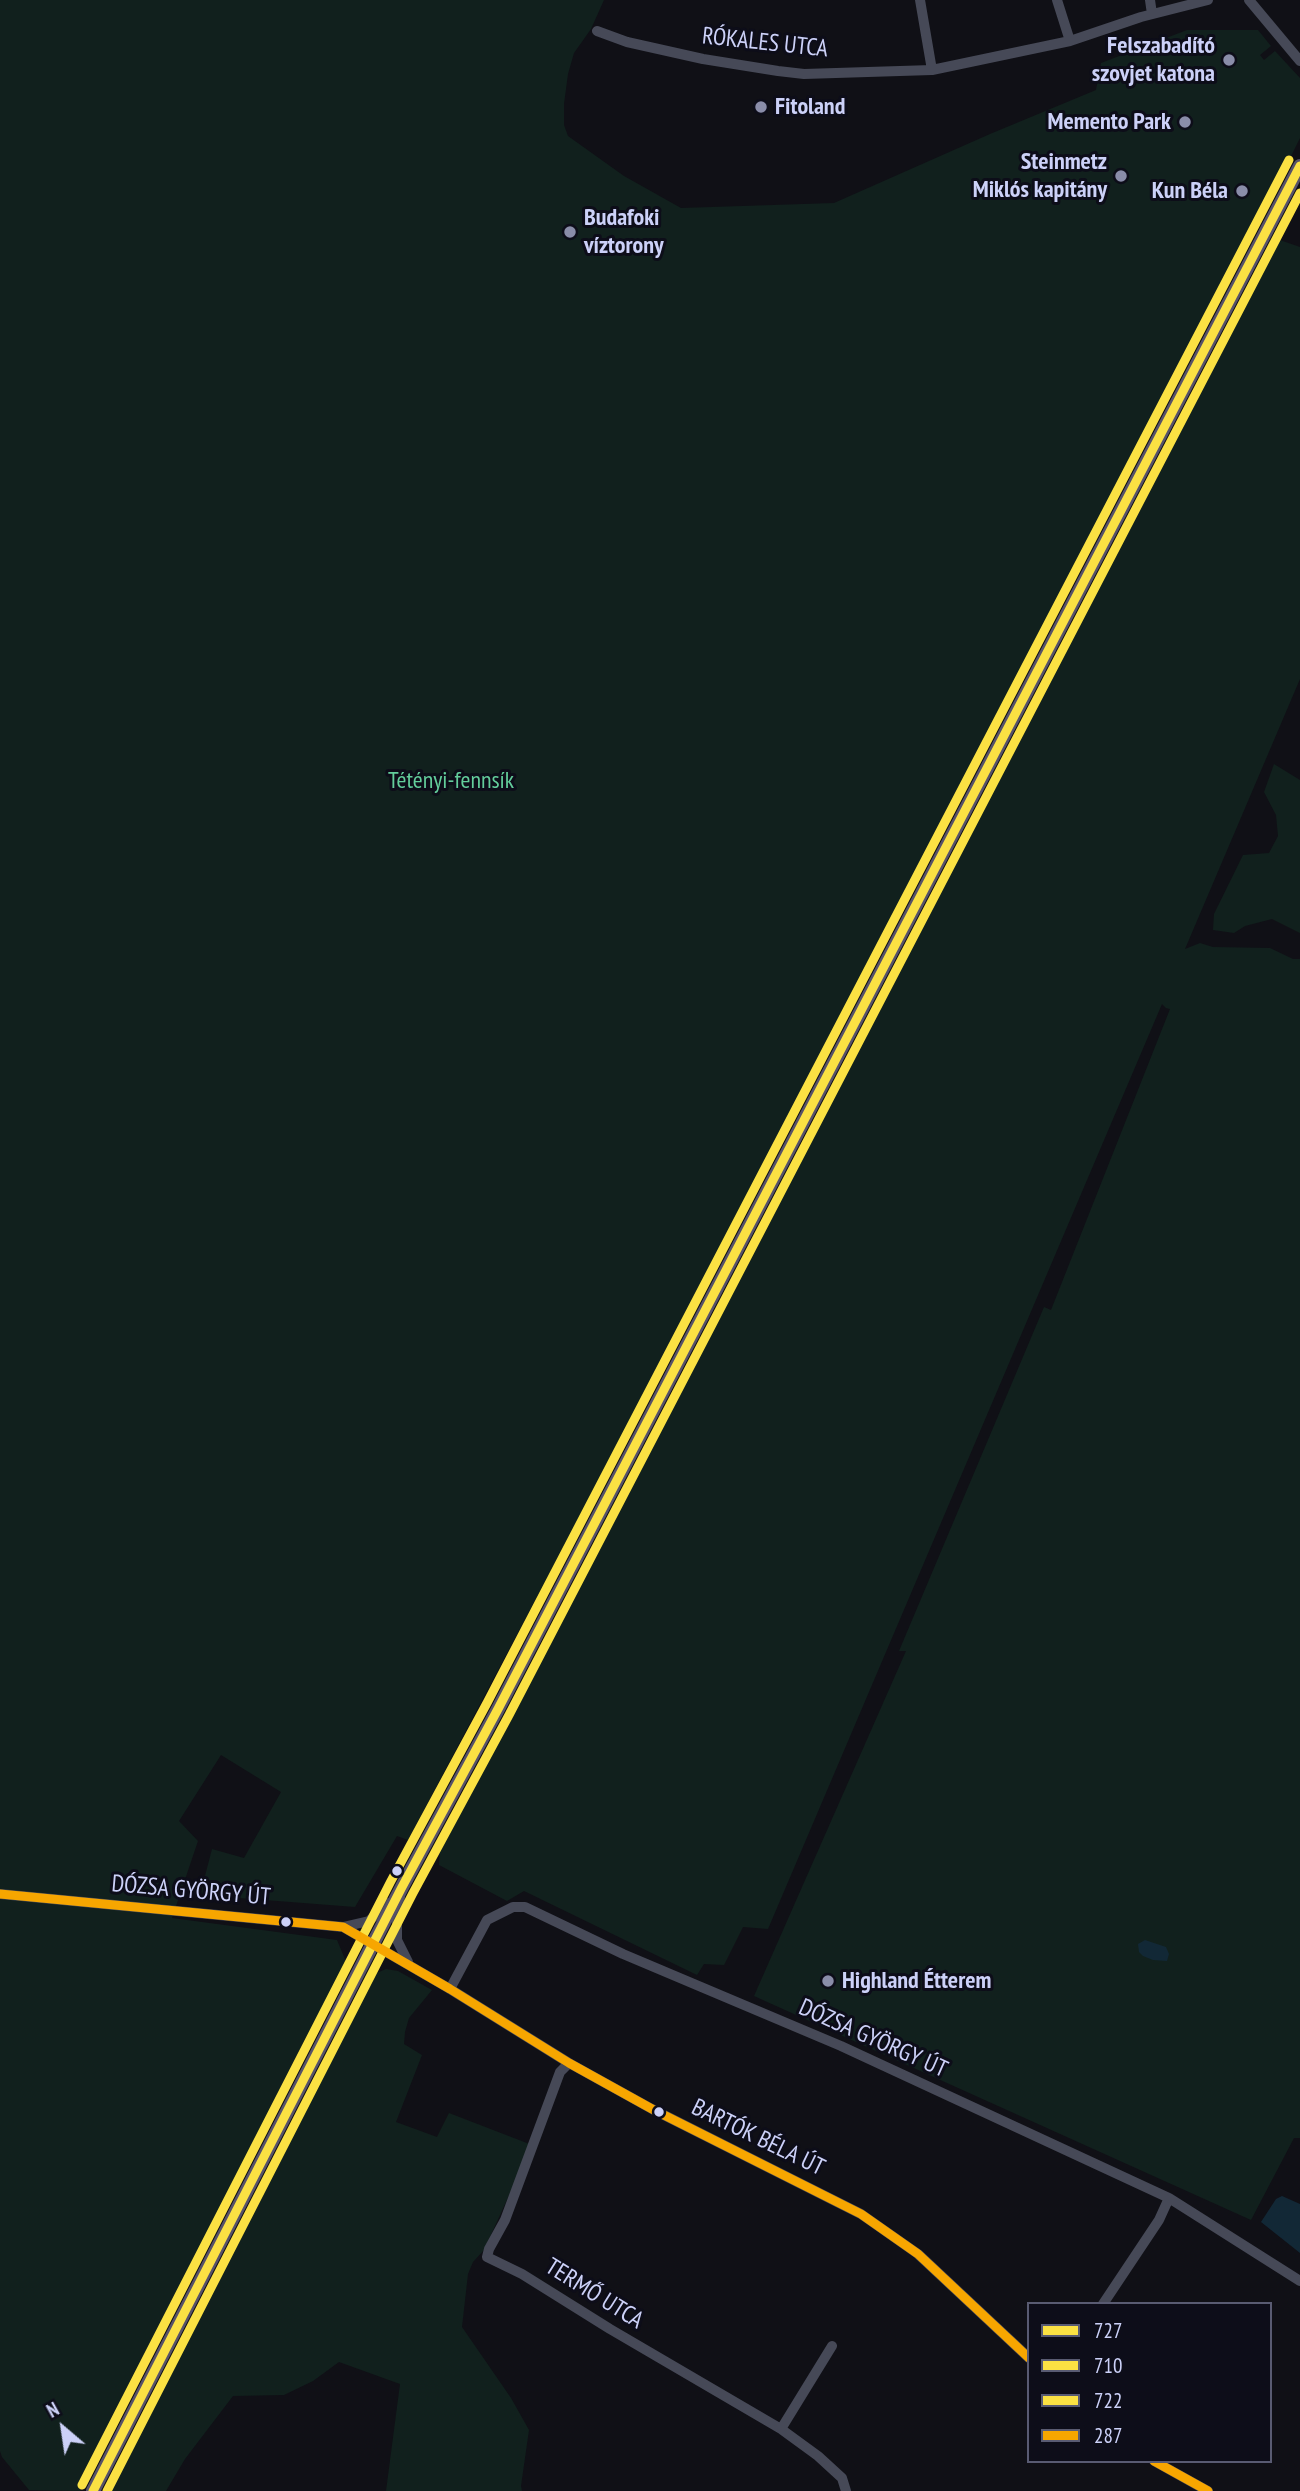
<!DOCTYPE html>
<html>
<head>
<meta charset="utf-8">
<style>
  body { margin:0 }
  #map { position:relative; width:1300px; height:2491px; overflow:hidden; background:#101016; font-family:"PT Sans Narrow",sans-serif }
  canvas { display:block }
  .legend { position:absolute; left:1027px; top:2302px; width:245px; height:161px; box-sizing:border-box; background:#0d0d19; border:2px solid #595b72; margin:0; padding:9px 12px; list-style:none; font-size:21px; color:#ccd1f8 }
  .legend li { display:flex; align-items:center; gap:14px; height:35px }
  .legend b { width:35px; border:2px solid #595b72 }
  .north { position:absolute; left:28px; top:2393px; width:70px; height:70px; -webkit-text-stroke:5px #0d0d19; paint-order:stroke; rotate:331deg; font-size:19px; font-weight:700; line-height:28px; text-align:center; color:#ccd1f8 }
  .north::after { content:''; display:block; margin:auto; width:24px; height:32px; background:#ccd1f8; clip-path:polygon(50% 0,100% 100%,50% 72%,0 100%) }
</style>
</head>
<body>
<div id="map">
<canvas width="1300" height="2491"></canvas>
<ul class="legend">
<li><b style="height:9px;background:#fbe143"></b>727</li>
<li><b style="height:9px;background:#fbe143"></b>710</li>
<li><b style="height:9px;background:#fbe143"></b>722</li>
<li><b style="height:9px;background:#f7a600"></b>287</li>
</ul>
<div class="north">N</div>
</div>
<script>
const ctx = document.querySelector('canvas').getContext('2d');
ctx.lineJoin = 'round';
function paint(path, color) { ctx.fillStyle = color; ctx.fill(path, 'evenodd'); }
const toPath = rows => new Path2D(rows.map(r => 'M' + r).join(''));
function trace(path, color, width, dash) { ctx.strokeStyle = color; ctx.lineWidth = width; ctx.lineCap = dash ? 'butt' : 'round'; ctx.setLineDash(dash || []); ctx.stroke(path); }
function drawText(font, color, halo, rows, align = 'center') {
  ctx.font = font + ' "PT Sans Narrow",sans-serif'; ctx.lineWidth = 6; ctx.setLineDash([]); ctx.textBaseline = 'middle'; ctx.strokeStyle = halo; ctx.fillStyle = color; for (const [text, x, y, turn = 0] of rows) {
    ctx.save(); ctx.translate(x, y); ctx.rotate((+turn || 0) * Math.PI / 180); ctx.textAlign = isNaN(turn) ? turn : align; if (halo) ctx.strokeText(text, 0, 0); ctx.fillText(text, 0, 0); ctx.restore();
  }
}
const green = toPath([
  [0,0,604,0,591,29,574,53,568,74,564,104,564,125,568,136,624,176,681,208,834,203,990,134,1096,90,1101,63,1187,30,1258,30,1271,46,1260,55,1264,60,1275,51,1300,78,1300,138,1238,263,1149,424,1049,625,937,830,864,980,408,1840,397,1836,355,1907,200,1895,212,1849,244,1858,281,1792,221,1755,179,1821,198,1841,172,1918,337,1940,347,1964,305,2039,80,2491,29,2490,2,2457,0,2451],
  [1277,239,1300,247,1300,679,1185,949,1200,943,1213,947,1270,948,1293,959,1300,959,1300,2138,1294,2138,1251,2220,754,1996,906,1651,899,1651,1044,1307,1051,1310,1170,1009,1166,1008,1162,1004,768,1929,743,1927,724,1965,704,1964,697,1975,524,1891,507,1901,439,1865,440,1848,1009,747],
  [1274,764,1300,780,1300,933,1272,919,1245,926,1234,933,1213,930,1214,914,1243,855,1269,853,1278,836,1276,815,1264,792],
  [386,1969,398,1971,432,1990,409,2018,405,2032,404,2044,422,2055,396,2122,437,2137,449,2113,532,2145,484,2250,473,2262,468,2274,462,2327,511,2398,529,2430,521,2486,522,2491,386,2491,400,2384,339,2362,313,2381,284,2395,233,2396,185,2459,166,2491,104,2491,372,1975]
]);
const water = toPath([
  [1145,1940,1166,1947,1169,1954,1167,1961,1153,1960,1143,1956,1139,1952,1138,1944],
  [1282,2196,1300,2204,1300,2253,1261,2222,1276,2199]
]);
const minor = toPath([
  [920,0,932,70],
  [1057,0,1070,41],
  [1150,0,1152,14],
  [1249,0,1300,61],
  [597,31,627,42,703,59,778,71,804,74,932,70,1070,41,1141,17,1208,0],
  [0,1894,343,1927,450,1989,569,2063,652,2109,861,2214,918,2254,1029,2358],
  [400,1897,397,1917,397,1940,408,1962],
  [343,1927,369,1921,389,1903],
  [450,1989,487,1920,513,1907,525,1907,623,1954,841,2046,1169,2198,1300,2281],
  [569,2063,560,2072,505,2220,489,2249,487,2257,522,2274,610,2329,781,2429,818,2456,842,2478,846,2491],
  [1103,2304,1159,2220,1169,2198],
  [781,2429,832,2346],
  [1154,2461,1208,2491]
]);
const major = toPath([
  [93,2491,402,1887,498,1709,1300,166]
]);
const bus1 = toPath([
  [93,2491,402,1887,498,1709,1300,166]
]);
const bus2 = toPath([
  [107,2491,413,1893,509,1715,1300,193]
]);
const bus3 = toPath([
  [82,2485,391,1881,487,1703,1289,160]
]);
const bus4 = toPath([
  [0,1894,343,1927,450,1989,569,2063,652,2109,861,2214,918,2254,1029,2358],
  [1154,2461,1208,2491]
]);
const markers = [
  [1229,60,7,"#8a8da9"],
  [761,107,7,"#8a8da9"],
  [1185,122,7,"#8a8da9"],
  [1121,176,7,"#8a8da9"],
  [1242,191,7,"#8a8da9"],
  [570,232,7,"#8a8da9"],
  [397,1871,6,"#ccd1f8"],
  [286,1922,6,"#ccd1f8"],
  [828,1981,7,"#8a8da9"],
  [659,2112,6,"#ccd1f8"]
];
const streetNames = [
  ["RÓKALES UTCA",765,43,6],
  ["DÓZSA GYÖRGY ÚT",191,1891,5],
  ["DÓZSA GYÖRGY ÚT",873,2039,24],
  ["BARTÓK BÉLA ÚT",758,2138,26],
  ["TERMŐ UTCA",594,2294,32]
];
const poiNames = [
  ["Felszabadító",1215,46],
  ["szovjet katona",1215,74],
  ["Fitoland",775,107,"left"],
  ["Memento Park",1171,122],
  ["Steinmetz",1107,162],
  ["Miklós kapitány",1107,190],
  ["Kun Béla",1228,191],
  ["Budafoki",584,218,"left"],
  ["víztorony",584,246,"left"],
  ["Highland Étterem",842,1981,"left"]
];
const parkNames = [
  ["Tétényi-fennsík",451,781]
];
paint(green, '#11201d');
paint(water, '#122836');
trace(minor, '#464957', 10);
trace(major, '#575269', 14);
trace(bus1, '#fbe143', 9);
trace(bus2, '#fbe143', 9);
trace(bus3, '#fbe143', 9);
trace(bus4, '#f7a600', 9);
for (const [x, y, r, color] of markers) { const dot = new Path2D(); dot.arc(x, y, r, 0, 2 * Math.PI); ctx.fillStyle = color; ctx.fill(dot); trace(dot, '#0d0d19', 2.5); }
drawText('24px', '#ccd1f8', '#0d0d19', streetNames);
drawText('bold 24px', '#ccd1f8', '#0d0d19', poiNames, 'right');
drawText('24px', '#63cd9b', '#0d0d19', parkNames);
</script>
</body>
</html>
